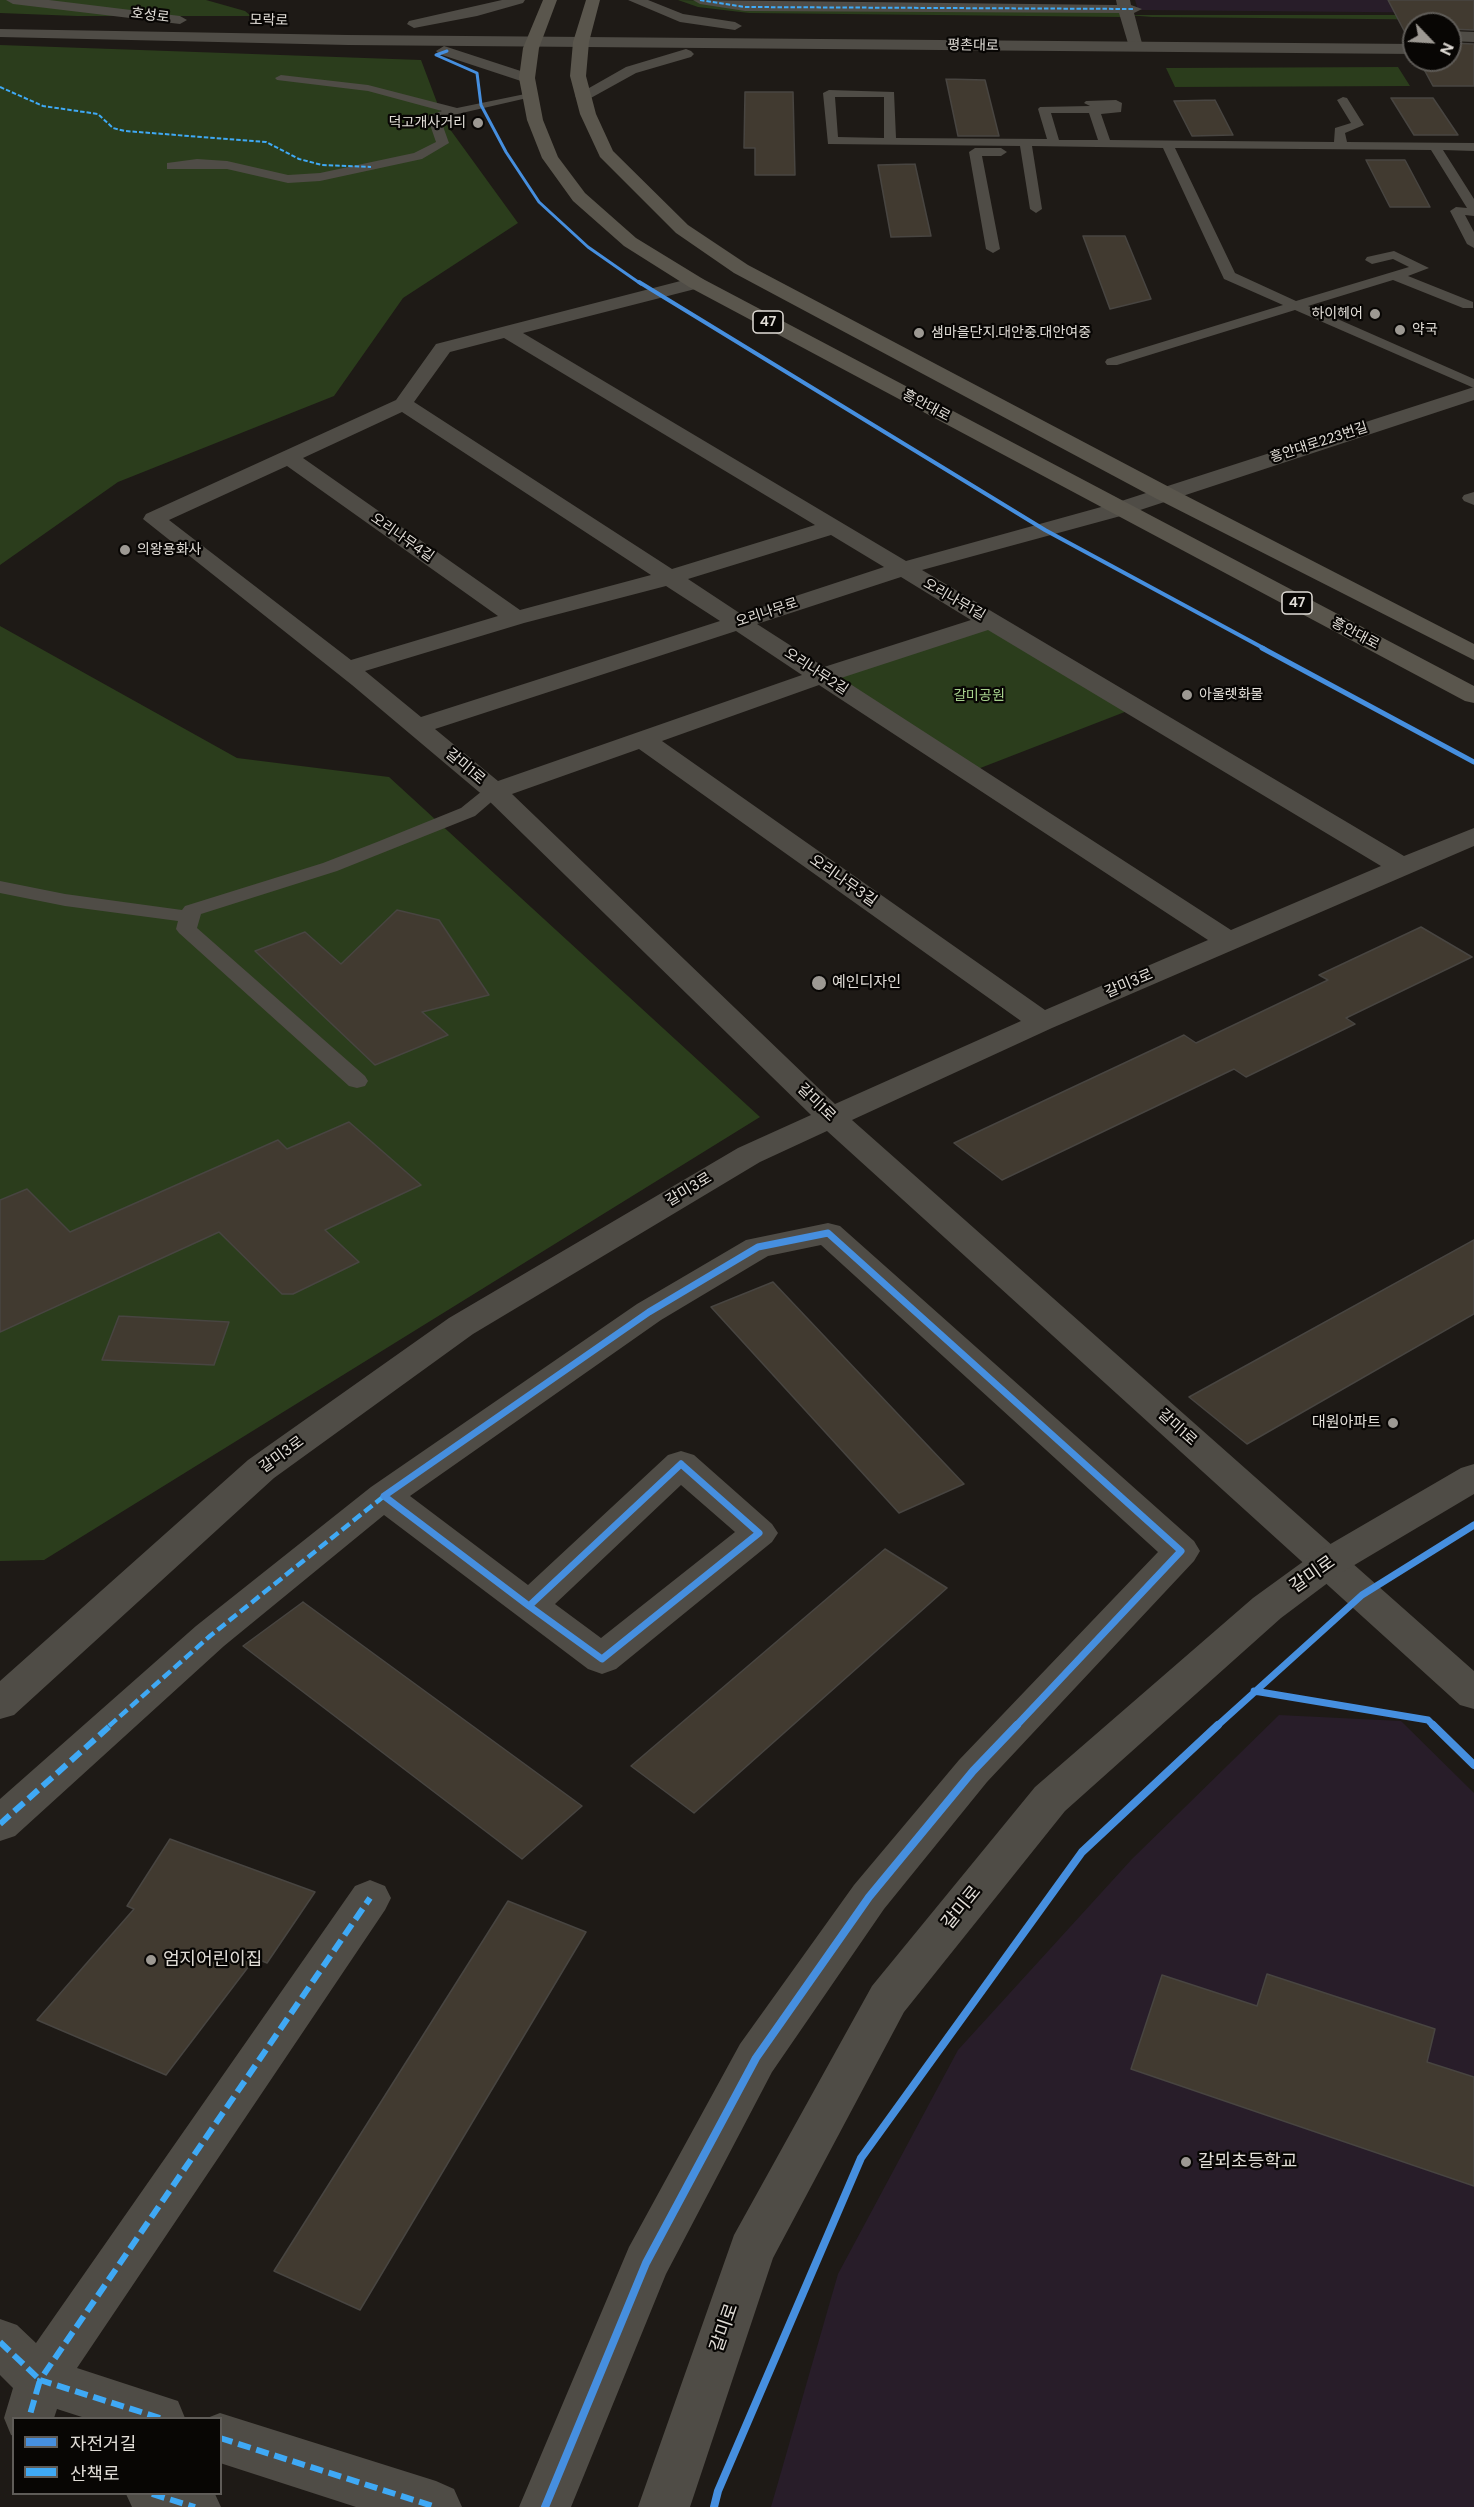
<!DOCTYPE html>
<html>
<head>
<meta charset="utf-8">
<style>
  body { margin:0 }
  #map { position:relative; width:1474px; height:2507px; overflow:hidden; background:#1e1a16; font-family:"DM Sans","Noto Sans KR",sans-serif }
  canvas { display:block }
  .legend { position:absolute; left:12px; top:2417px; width:210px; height:78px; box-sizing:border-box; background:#080604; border:2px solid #5f5c58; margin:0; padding:8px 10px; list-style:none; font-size:18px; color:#e1ddd7 }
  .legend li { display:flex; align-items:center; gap:12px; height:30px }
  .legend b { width:30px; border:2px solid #5f5c58 }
  .north { position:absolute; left:1402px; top:12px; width:60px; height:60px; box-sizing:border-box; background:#080604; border:2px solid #5f5c58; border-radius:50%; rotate:115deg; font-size:16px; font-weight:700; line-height:24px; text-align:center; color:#e1ddd7 }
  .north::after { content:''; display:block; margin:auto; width:21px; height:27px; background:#9d9993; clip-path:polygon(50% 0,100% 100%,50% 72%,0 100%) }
</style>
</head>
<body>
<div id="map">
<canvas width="1474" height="2507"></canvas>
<ul class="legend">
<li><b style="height:8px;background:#468fdf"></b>자전거길</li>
<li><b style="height:8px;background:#3fa9f5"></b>산책로</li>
</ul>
<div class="north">N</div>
</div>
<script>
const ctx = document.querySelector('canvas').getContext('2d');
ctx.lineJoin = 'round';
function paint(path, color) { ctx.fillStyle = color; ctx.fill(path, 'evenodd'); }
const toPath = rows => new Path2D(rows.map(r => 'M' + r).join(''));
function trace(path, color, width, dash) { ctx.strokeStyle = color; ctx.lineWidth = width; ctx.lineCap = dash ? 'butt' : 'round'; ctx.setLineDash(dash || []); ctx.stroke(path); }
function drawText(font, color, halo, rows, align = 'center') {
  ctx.font = font + ' "DM Sans","Noto Sans KR",sans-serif'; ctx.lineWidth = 4.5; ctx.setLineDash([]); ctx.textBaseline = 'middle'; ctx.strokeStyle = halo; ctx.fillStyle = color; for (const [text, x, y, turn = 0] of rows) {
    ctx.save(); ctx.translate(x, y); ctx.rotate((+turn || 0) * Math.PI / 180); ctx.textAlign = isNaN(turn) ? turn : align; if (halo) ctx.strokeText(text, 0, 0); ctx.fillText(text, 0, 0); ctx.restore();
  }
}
const education = toPath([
  [1135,0,1474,0,1474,13,1138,10],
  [1279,1715,1401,1721,1474,1793,1474,2507,771,2507,838,2274,958,2050,1132,1859]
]);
const green = toPath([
  [0,0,206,0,245,11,251,16,77,16,0,13],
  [678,0,1120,10,1122,17,749,13,698,7],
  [1127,15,1474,15,1474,20,1152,17],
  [0,45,421,60,444,121,518,223,403,298,334,396,118,482,0,565],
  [1398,67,1410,86,1175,87,1166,68],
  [991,621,1135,708,970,772,822,676],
  [0,626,237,758,389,777,760,1117,44,1560,0,1561]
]);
const building = toPath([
  [1388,0,1474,0,1474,30,1450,29,1450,24,1414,24,1414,42,1410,42,1388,0],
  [1450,43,1474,44,1474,86,1433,86,1419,60,1450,60,1450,43],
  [946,79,985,80,999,136,958,136,946,79],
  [745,92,793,92,795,175,755,175,755,148,744,148,745,92],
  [1391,98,1433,98,1458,135,1414,135,1391,98],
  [1215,100,1233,135,1192,136,1174,101,1215,100],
  [1366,160,1405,160,1430,207,1390,207,1366,160],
  [915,164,931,236,891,237,878,165,915,164],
  [1083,236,1125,236,1151,299,1110,309,1083,236],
  [397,910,439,920,489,995,422,1012,448,1035,375,1065,255,951,305,932,341,964,397,910],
  [1421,927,1472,957,1346,1018,1355,1024,1246,1077,1234,1069,1002,1180,954,1143,1184,1035,1196,1043,1328,980,1319,975,1421,927],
  [349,1122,421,1185,325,1230,359,1262,293,1294,282,1294,219,1232,0,1332,0,1200,27,1189,70,1232,278,1140,287,1149,349,1122],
  [1474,1240,1474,1314,1247,1444,1189,1397,1474,1240],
  [773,1282,964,1484,899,1513,711,1307,773,1282],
  [119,1316,229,1322,214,1365,102,1360,119,1316],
  [885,1549,947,1588,694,1813,631,1766,885,1549],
  [303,1602,582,1806,522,1859,243,1646,303,1602],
  [170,1839,315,1892,267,1963,255,1958,166,2075,37,2020,134,1909,127,1906,170,1839],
  [508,1901,586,1932,360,2310,274,2271,508,1901],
  [1267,1974,1435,2029,1427,2062,1474,2077,1474,2186,1131,2069,1162,1975,1257,2006,1267,1974]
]);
const service = toPath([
  [281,75,368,85,457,108,530,93,536,96,440,118,449,143,422,159,320,181,288,183,227,169,167,169,167,163,197,159,227,161,288,175,320,173,414,153,436,142,427,116,442,111,368,91,277,80,275,78,281,75],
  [829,90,894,92,896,138,1047,139,1038,109,1040,107,1090,106,1084,103,1086,101,1116,100,1122,103,1121,112,1101,114,1110,140,1334,142,1335,128,1351,123,1337,100,1343,97,1347,98,1364,125,1345,133,1347,142,1474,143,1474,151,1443,150,1474,199,1474,216,1465,215,1474,232,1474,248,1467,244,1450,211,1456,207,1467,208,1431,150,1175,148,1235,273,1296,301,1409,267,1393,259,1372,264,1365,260,1367,257,1394,251,1429,268,1408,276,1473,302,1473,308,1463,308,1393,280,1308,306,1474,379,1474,388,1295,310,1117,365,1107,365,1105,362,1107,359,1283,305,1224,279,1163,148,1032,146,1042,209,1036,213,1030,209,1020,146,828,144,823,93,829,90],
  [835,97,884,97,884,138,838,137,835,97],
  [1051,113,1089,113,1098,140,1059,140,1051,113],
  [975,148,1001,148,1007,152,1001,156,982,156,1000,249,993,253,986,249,969,152,975,148],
  [1474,492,1474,505,1464,501,1462,498,1464,495,1474,492],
  [494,785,504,791,475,816,337,871,201,914,197,928,365,1076,368,1081,365,1086,357,1088,349,1086,179,933,176,929,178,921,65,906,0,893,0,881,65,894,182,910,185,906,323,863,377,842,461,808,487,787,494,785]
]);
const minor = toPath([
  [6,0,49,0,180,16,187,20,180,24,13,4,6,0],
  [693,0,1117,5,1116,0,1130,0,1131,5,1142,9,1134,13,1143,47,1140,50,1130,50,1119,13,745,11,700,4,693,0],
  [696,277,703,279,705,283,703,287,523,333,906,561,1112,504,1474,387,1474,400,1128,514,922,570,1404,856,1474,828,1474,846,1052,1028,852,1120,1474,1671,1474,1709,1460,1705,827,1131,760,1162,473,1334,274,1478,14,1715,0,1719,0,1681,248,1460,449,1318,738,1148,811,1115,485,797,352,685,143,519,146,514,396,400,436,344,696,277],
  [504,338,815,525,672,569,414,402,450,352,504,338],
  [402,412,651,575,520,610,303,458,402,412],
  [287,466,498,616,351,660,169,520,287,466],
  [831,535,884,567,741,614,688,579,831,535],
  [901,577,971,620,824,667,757,624,901,577],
  [666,586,720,621,421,717,365,671,524,623,666,586],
  [988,630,1381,866,1231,930,841,678,988,630],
  [736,631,802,675,498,781,435,729,736,631],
  [819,685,1208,940,1045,1010,662,741,819,685],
  [639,749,1021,1021,835,1104,512,794,639,749],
  [828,1223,840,1226,1194,1541,1200,1551,1194,1561,987,1782,884,1909,772,2072,666,2274,571,2507,519,2507,629,2247,740,2044,854,1885,959,1760,1158,1552,821,1245,768,1256,661,1320,410,1496,528,1585,668,1455,681,1451,694,1455,772,1524,778,1533,772,1542,616,1669,602,1674,588,1669,384,1515,224,1646,15,1836,0,1841,0,1799,196,1626,371,1487,637,1304,746,1240,828,1223],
  [681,1485,735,1532,601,1638,555,1604,681,1485],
  [370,1880,385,1886,391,1898,385,1910,77,2368,178,2401,185,2418,85,2418,57,2409,54,2418,14,2418,14,2436,11,2435,4,2418,13,2388,0,2375,0,2319,17,2325,36,2343,355,1886,370,1880],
  [220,2413,436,2481,454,2489,462,2507,356,2507,220,2463,220,2418,207,2418,220,2413],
  [126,2494,215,2494,221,2507,132,2507,126,2494]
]);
const tertiary = toPath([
  [502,0,525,0,523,3,477,16,414,28,407,24,409,21,502,0],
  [628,0,648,0,683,14,735,22,742,26,735,30,680,22,628,0],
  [0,29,348,35,1414,44,1414,54,348,45,0,37,0,29],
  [1450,31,1474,32,1474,42,1450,41,1450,31],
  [444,46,533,75,535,78,527,83,439,54,436,51,444,46],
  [686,49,691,51,694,54,691,57,636,73,589,99,583,101,575,96,626,67,686,49],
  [1474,1464,1474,1494,1341,1573,1281,1618,1065,1811,904,2012,773,2258,690,2507,638,2507,734,2235,872,1986,1035,1787,1253,1598,1315,1553,1461,1468,1474,1464]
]);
const primary = toPath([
  [543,0,557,0,539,48,535,78,543,120,558,157,585,193,636,238,703,279,1474,686,1474,703,1465,701,689,287,624,246,573,201,542,158,527,120,519,78,523,48,543,0],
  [586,0,600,0,589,42,586,76,596,114,613,151,688,225,748,265,1171,488,1474,644,1474,660,1155,498,734,273,676,233,600,157,580,114,570,76,573,42,586,0]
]);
const quietFar2 = toPath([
  [700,0,745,7,1135,9],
  [0,87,43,106,98,114,113,128,125,131,266,142,299,159,322,165,371,167]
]);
const quietFar1 = toPath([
  [109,1726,210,1636,384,1496]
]);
const quiet = toPath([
  [0,1824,111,1725],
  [0,2342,40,2380,29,2418],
  [160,2418,40,2380,370,1898],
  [220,2438,436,2507],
  [152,2494,195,2507]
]);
const cyclewayFar4 = toPath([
  [447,51,436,55,477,73,481,105,506,152,539,202,588,247,641,284]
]);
const cyclewayFar3 = toPath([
  [639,282,1045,530,1265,649]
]);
const cyclewayFar2 = toPath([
  [1262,648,1474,762]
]);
const cyclewayFar1 = toPath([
  [681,1464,759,1533,602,1659,529,1606,681,1464],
  [529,1606,384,1496,649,1312,758,1247,828,1233,1181,1551,1016,1726],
  [1254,1691,1428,1720,1434,1726],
  [1217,1726,1362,1595,1474,1525]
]);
const cycleway = toPath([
  [1433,1725,1474,1765],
  [545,2507,646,2263,756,2058,869,1897,973,1771,1017,1725],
  [714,2507,718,2491,861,2158,1082,1852,1218,1725]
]);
const markers = [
  [478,123,6,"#9d9993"],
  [1375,314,6,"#9d9993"],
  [1400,330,6,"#9d9993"],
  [919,333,6,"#9d9993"],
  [125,550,6,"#9d9993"],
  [1187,695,6,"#9d9993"],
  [819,983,8,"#9d9993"],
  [1393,1423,6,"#9d9993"],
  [151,1960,6,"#9d9993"],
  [1186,2162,6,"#9d9993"]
];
const farStreetnames = [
  ["호성로",150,16,7],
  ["모락로",269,21,1],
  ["평촌대로",973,46,1],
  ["흥안대로",926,406,28],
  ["흥안대로223번길",1319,443,-18],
  ["오리나무4길",402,538,35],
  ["오리나무1길",954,600,30],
  ["오리나무로",767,613,-18],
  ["흥안대로",1355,634,28],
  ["오리나무2길",816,672,33]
];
const farPoinames = [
  ["덕고개사거리",466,123,"right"],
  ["하이헤어",1363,314,"right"],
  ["약국",1412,330],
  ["샘마을단지.대안중.대안여중",931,333],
  ["의왕용화사",137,550],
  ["아울렛화물",1199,695]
];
const shields = [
  [768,322,30],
  [1297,603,30]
];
const shieldNames = [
  ["47",768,322],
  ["47",1297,603]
];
const farParknames = [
  ["갈미공원",979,696]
];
const streetNames = [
  ["갈미1로",465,767,40],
  ["오리나무3길",843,881,35],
  ["갈미3로",1129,984,-23],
  ["갈미1로",816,1103,44],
  ["갈미3로",689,1190,-31],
  ["갈미1로",1177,1428,42],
  ["갈미3로",282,1455,-36]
];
const poiNames = [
  ["예인디자인",832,983],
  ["대원아파트",1381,1423,"right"]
];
const nearStreetnames = [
  ["갈미로",1313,1575,-35],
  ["갈미로",962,1908,-51],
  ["갈미로",725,2328,-71]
];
const nearPoinames = [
  ["엄지어린이집",163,1960],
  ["갈뫼초등학교",1198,2162]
];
paint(education, '#281d29');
paint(green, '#2b3d1c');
paint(building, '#413a30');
trace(building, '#484541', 1.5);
paint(service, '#4f4c46');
paint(minor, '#4f4c46');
paint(tertiary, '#4f4c46');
paint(primary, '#5a564d');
trace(quietFar2, '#3fa9f5', 2, [4.5, 2]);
trace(quietFar1, '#3fa9f5', 4.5, [10, 4.5]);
trace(quiet, '#3fa9f5', 6, [13, 6]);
trace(cyclewayFar4, '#468fdf', 3);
trace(cyclewayFar3, '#468fdf', 4);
trace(cyclewayFar2, '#468fdf', 5);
trace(cyclewayFar1, '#468fdf', 7);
trace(cycleway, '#468fdf', 8);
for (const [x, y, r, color] of markers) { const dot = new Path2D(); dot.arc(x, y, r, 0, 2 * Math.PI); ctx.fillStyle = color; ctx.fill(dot); trace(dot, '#080604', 2); }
drawText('14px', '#e1ddd7', '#080604', farStreetnames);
drawText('14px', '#e1ddd7', '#080604', farPoinames, 'left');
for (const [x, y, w] of shields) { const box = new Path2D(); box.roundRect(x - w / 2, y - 11, w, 22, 4.5); ctx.fillStyle = '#080604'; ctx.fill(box); trace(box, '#e1ddd7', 1.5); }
drawText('bold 14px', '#e1ddd7', null, shieldNames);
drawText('14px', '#a7d18d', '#080604', farParknames);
drawText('15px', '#e1ddd7', '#080604', streetNames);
drawText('15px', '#e1ddd7', '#080604', poiNames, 'left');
drawText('18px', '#e1ddd7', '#080604', nearStreetnames);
drawText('18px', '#e1ddd7', '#080604', nearPoinames, 'left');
</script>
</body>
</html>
